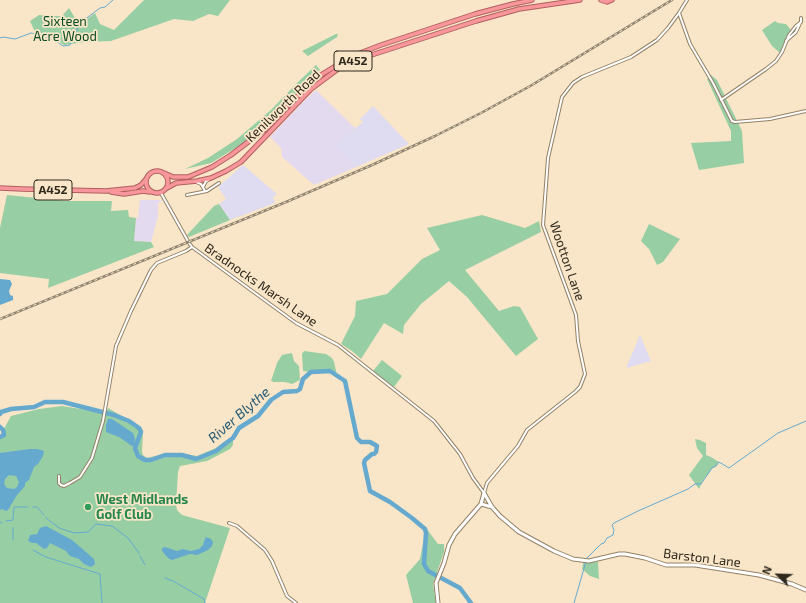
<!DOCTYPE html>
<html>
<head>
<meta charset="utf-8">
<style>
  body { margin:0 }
  #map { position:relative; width:806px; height:603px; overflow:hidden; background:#f9e6c8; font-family:"Exo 2",sans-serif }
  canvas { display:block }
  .north { position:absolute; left:758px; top:555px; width:40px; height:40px; -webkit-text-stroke:3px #f9e6c8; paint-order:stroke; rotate:293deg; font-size:11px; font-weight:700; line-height:16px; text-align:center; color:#2f281d }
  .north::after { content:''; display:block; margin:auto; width:14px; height:18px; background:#2f281d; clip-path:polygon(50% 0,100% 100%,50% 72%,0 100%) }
</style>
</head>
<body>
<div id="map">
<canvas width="806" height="603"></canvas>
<div class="north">N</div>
</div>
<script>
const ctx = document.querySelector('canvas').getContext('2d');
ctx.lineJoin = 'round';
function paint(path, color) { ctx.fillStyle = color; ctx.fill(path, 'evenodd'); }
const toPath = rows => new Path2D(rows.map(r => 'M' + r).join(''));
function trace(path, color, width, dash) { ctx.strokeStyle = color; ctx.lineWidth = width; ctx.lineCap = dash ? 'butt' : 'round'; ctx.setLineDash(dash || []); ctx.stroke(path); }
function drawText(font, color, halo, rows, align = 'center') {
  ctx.font = font + ' "Exo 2",sans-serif'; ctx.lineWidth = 3.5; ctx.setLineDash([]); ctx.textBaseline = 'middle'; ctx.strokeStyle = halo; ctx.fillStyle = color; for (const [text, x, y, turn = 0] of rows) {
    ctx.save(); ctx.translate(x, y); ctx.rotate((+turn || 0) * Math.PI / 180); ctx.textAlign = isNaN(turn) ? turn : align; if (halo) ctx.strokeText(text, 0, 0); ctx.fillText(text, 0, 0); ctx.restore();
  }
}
const commercial = toPath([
  [316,90,355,128,337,144,356,167,314,185,282,157,281,148,270,137,302,103],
  [140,200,163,200,158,203,158,216,151,242,134,241,136,218,138,218]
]);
const industrial = toPath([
  [373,106,409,144,356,167,336,144,363,122,360,119],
  [243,165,277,194,273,197,275,203,230,220,219,204,226,199,218,187],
  [640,335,651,361,626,368]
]);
const green = toPath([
  [144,0,230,0,218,16,209,14,193,21,174,19,111,41,85,42,64,45,49,35,35,32,30,21,39,15,52,16,62,16,69,8,79,25,95,13,100,24,114,30],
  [775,21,778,23,786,24,791,30,786,38,780,53,772,46,762,30],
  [336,34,338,34,337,37,308,56,302,51],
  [316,65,320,70,247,141,211,163,185,169,208,158,237,139,271,110,296,84],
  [711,75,717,80,742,131,744,163,699,170,691,143,731,141,731,131,707,79],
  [7,195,66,201,112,201,111,211,128,210,129,217,136,218,134,241,151,242,154,247,48,288,49,279,0,273,0,228],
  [219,204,230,220,189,237,187,235,214,206],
  [482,215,525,228,539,221,541,232,465,270,499,311,514,306,520,307,538,339,516,356,467,297,449,281,421,304,404,325,403,334,384,323,361,359,352,351,341,344,355,316,356,301,387,294,422,259,440,250,427,228],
  [649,224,680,239,663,262,657,265,649,249,641,241],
  [304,351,326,354,332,358,334,362,337,375,330,371,311,372,303,371,302,354],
  [292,353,294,361,299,366,300,380,292,384,285,382,274,382,271,381,277,363,282,355],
  [382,360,402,376,394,387,373,371],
  [62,406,106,413,108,408,141,427,143,431,142,452,143,455,147,458,159,455,180,453,197,456,216,448,233,437,233,445,230,449,207,461,180,466,178,472,176,504,177,510,182,515,230,528,205,603,0,603,0,436,11,416,39,409],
  [695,439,700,440,706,443,706,455,711,457,719,462,716,466,712,468,708,474,703,480,699,489,689,475,703,456,697,448],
  [426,528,438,544,444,544,444,552,433,584,436,603,413,603,406,575,420,559],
  [598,562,599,579,590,576,582,569,583,563]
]);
const water = toPath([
  [0,279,10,280,12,284,9,291,10,295,13,296,13,300,0,305],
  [108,419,112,419,133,433,135,439,134,446,132,446,119,437,106,432,106,425],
  [30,449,37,449,44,451,43,456,38,464,34,467,29,480,25,483,25,486,17,495,8,510,6,511,2,509,0,510,0,453],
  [9,475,16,476,19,482,17,487,14,489,7,488,4,484,5,479],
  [46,526,72,540,94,559,95,564,91,567,84,564,79,559,70,556,66,551,50,543,47,548,44,549,36,543,32,543,28,541,30,535,37,534,40,528],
  [206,537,211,539,213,542,212,546,208,550,197,555,190,554,172,560,168,558,162,551,162,548,165,547,177,551,183,549,191,551,199,549,203,545,204,541]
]);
const stream = toPath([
  [0,38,3,37,15,39,31,33,41,35,54,40,63,46,70,45,80,23,100,8,105,7,113,0],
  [33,507,37,507,44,515],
  [46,518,59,528,74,533,88,532,96,524,112,526,128,538,139,553],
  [6,521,13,520,14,507,28,507],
  [0,522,2,523],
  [13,528,13,540],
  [33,550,46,557,100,574,102,603],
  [140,556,145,565],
  [165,578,173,581,204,599,205,603],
  [574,603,587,558,601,544,604,543,607,538,613,535,614,530,612,525,614,523,638,511,688,489,695,484,701,484,712,468,716,466,719,462,729,468,778,433,806,421]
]);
const river = toPath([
  [0,414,1,412,11,409,34,407,45,402,63,402,114,415,129,421,139,428,141,432,135,448,138,456,145,460,151,460,165,455,182,455,196,459,216,451,226,443,233,438,239,428,258,416,271,400,283,392,297,391,300,389,303,379,311,372,330,371,345,381,357,438,361,442,370,442,377,446,376,452,374,454,372,454,365,460,364,463,370,491,390,502,412,518,425,529,426,533,424,564,428,571,460,588,471,603],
  [0,427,3,430,4,435,0,437]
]);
const minor = toPath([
  [679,13,690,44,713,83,732,121,735,122,770,119,806,111],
  [786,41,796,32,800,23],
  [721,100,766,69,776,61,782,52,789,35,796,26,801,22,801,18],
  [196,182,201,184,205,191],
  [203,187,206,181,208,180],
  [161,193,189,243,192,247,296,323,338,345,434,421,460,454,473,478,484,493],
  [187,195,207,191,219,183],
  [59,476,59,483,61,485,64,486,70,483,80,477,92,458,103,421,116,346,131,311,151,270,157,263,186,251,192,247],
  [484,493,487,483,518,446,527,430,575,392,580,387,585,374,578,341,576,315,543,225,548,158,562,97,573,83,582,77,631,57,657,40,668,28,679,13,687,0],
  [229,523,237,526,265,550,272,561,287,596,296,603]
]);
const tertiary = toPath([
  [484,493,492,507,500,516,519,532,554,551,573,559,589,561,619,554,625,554,645,558,666,565,695,565,759,575,792,584,806,590],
  [481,504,492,507],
  [438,603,436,583,444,563,449,545,455,534,481,504,484,493]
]);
const trunk = toPath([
  [601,0,607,2,612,0],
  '146 182a11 11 0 1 1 22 0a11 11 0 1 1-22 0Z',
  [164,173,173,177,188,177,212,167,231,155,269,126,292,101,321,75,350,57,381,45,475,14,513,4,532,0],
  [0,188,22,189,106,191,135,188,141,185,146,179],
  [167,188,176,183,197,181,211,178,226,171,241,162,311,89,338,69,353,61,476,21,519,9,580,0],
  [111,192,124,194,143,191,150,192]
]);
const rail = toPath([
  [0,319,286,202,372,165,435,136,481,113,532,85,672,0]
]);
const markers = [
  [88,507,4,"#2e9e5b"]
];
const shields = [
  [353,61,38],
  [53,190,38]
];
const shieldNames = [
  ["A452",353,61],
  ["A452",53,190]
];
const parkNames = [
  ["Sixteen",65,22],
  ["Acre Wood",65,37]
];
const streetNames = [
  ["Kenilworth Road",283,106,-44],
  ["Wootton Lane",567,261,71],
  ["Bradnocks Marsh Lane",261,285,35],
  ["Barston Lane",702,558,7]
];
const leisureNames = [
  ["West Midlands",96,500],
  ["Golf Club",96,515]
];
const waterNames = [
  ["River Blythe",239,415,-41]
];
paint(commercial, '#e3daef');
paint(industrial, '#dfdbf1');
paint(green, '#98cea3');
paint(water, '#66a9cf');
trace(stream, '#66a9cf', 1);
trace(river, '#66a9cf', 4.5);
trace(minor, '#938267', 4);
trace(tertiary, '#938267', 5);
trace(trunk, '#b15f5f', 5.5);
trace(minor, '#fff', 2);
trace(tertiary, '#fff', 3);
trace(trunk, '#f8979b', 3.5);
trace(rail, '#90836f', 2.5);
trace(rail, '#f9e6c8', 1, [3]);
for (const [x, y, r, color] of markers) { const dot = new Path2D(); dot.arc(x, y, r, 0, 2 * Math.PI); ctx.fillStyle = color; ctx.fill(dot); trace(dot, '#f9e6c8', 1.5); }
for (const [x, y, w] of shields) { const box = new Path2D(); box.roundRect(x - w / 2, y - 10, w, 20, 3); ctx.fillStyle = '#f9e6c8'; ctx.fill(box); trace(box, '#2f281d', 1); }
drawText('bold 12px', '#2f281d', null, shieldNames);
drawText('13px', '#084c23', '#f9e6c8', parkNames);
drawText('13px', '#2f281d', '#f9e6c8', streetNames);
drawText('bold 13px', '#27864d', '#f9e6c8', leisureNames, 'left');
drawText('italic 14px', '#255974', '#f9e6c8', waterNames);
</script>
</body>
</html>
